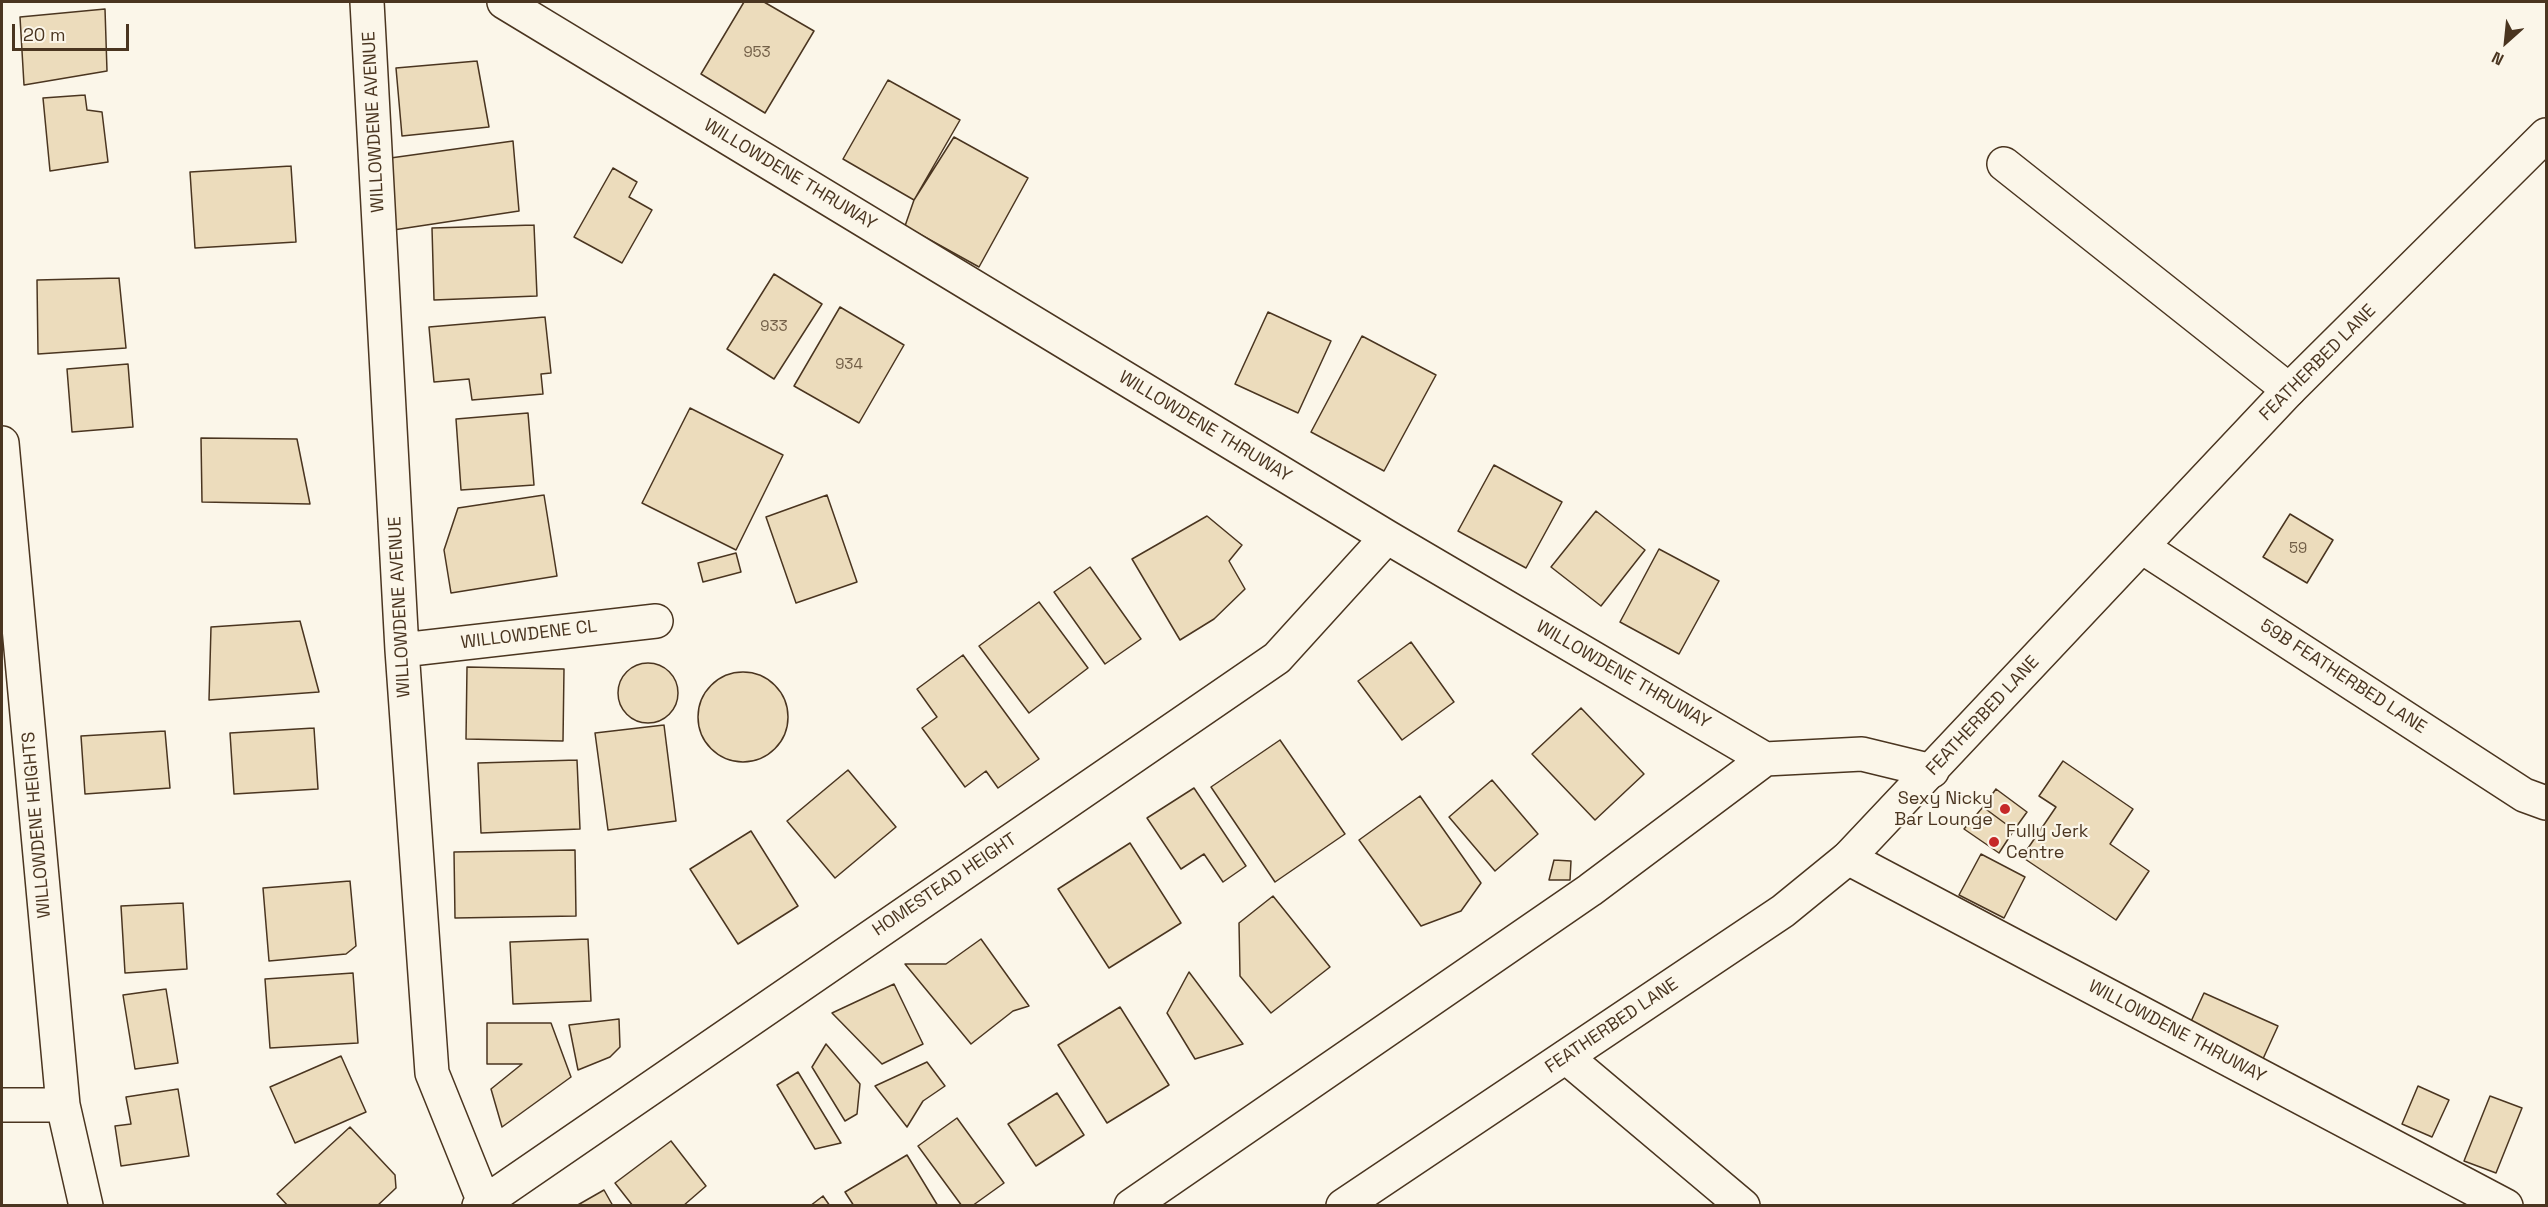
<!DOCTYPE html>
<html>
<head>
<meta charset="utf-8">
<style>
  body { margin:0 }
  #map { position:relative; width:2548px; height:1207px; overflow:hidden; background:#fbf6e9; font-family:"Space Grotesk",sans-serif }
  canvas { display:block }
  .frame { position:absolute; inset:0; border:3px solid #4a3520; pointer-events:none }
  .north { position:absolute; left:2476px; top:12px; width:60px; height:60px; -webkit-text-stroke:4px #fbf6e9; paint-order:stroke; rotate:207deg; font-size:16px; font-weight:700; line-height:24px; text-align:center; color:#4a3520 }
  .north::after { content:''; display:block; margin:auto; width:21px; height:27px; background:#4a3520; clip-path:polygon(50% 0,100% 100%,50% 72%,0 100%) }
  .scale { position:absolute; left:12px; top:24px; width:117px; height:27px; box-sizing:border-box; border:3px solid #4a3520; border-top:0; padding-left:8px; font-size:18px; line-height:21px; white-space:nowrap; color:#4a3520; -webkit-text-stroke:4px #fbf6e9; paint-order:stroke }
</style>
</head>
<body>
<div id="map">
<canvas width="2548" height="1207"></canvas>
<div class="frame"></div>
<div class="north">N</div>
<div class="scale">20 m</div>
</div>
<script>
const ctx = document.querySelector('canvas').getContext('2d');
ctx.lineJoin = 'round';
function paint(path, color) { ctx.fillStyle = color; ctx.fill(path, 'evenodd'); }
const toPath = rows => new Path2D(rows.map(r => 'M' + r).join(''));
function trace(path, color, width, dash) { ctx.strokeStyle = color; ctx.lineWidth = width; ctx.lineCap = dash ? 'butt' : 'round'; ctx.setLineDash(dash || []); ctx.stroke(path); }
function drawText(font, color, halo, rows, align = 'center') {
  ctx.font = font + ' "Space Grotesk",sans-serif'; ctx.lineWidth = 4.5; ctx.setLineDash([]); ctx.textBaseline = 'middle'; ctx.strokeStyle = halo; ctx.fillStyle = color; for (const [text, x, y, turn = 0] of rows) {
    ctx.save(); ctx.translate(x, y); ctx.rotate((+turn || 0) * Math.PI / 180); ctx.textAlign = isNaN(turn) ? turn : align; if (halo) ctx.strokeText(text, 0, 0); ctx.fillText(text, 0, 0); ctx.restore();
  }
}
const building = toPath([
  [744,2,764,2,814,31,765,113,701,74,744,2],
  [105,9,107,71,24,85,20,17,105,9],
  [477,61,489,127,402,136,396,68,477,61],
  [888,80,960,120,914,200,843,159,888,80],
  [85,95,87,110,102,112,108,162,50,171,43,98,85,95],
  [954,137,1028,178,979,267,905,226,914,200,954,137],
  [513,141,519,211,380,232,376,160,513,141],
  [291,166,296,242,195,248,190,172,291,166],
  [613,168,637,182,629,197,652,210,622,263,574,237,613,168],
  [534,225,537,296,434,300,432,228,534,225],
  [774,274,822,304,774,379,727,349,774,274],
  [119,278,126,348,38,354,37,280,119,278],
  [840,307,904,345,859,423,794,386,840,307],
  [1268,312,1331,341,1298,413,1235,384,1268,312],
  [545,317,551,373,541,374,543,394,472,400,469,379,434,382,429,327,545,317],
  [1362,336,1436,375,1384,471,1311,432,1362,336],
  [128,364,133,427,72,432,67,369,128,364],
  [690,408,783,455,736,550,642,503,690,408],
  [528,413,534,485,461,490,456,419,528,413],
  [201,438,297,439,310,504,202,502,201,438],
  [1494,465,1562,502,1526,568,1458,531,1494,465],
  [544,495,557,576,451,593,444,550,458,508,544,495],
  [827,495,857,582,796,603,766,517,827,495],
  [1596,511,1645,550,1601,606,1551,567,1596,511],
  [2290,514,2333,540,2307,583,2263,557,2290,514],
  [1207,516,1242,545,1229,561,1245,589,1214,619,1180,640,1132,559,1207,516],
  [1659,549,1719,581,1679,654,1620,622,1659,549],
  [736,553,741,572,703,582,698,563,736,553],
  [1090,567,1141,639,1105,664,1054,592,1090,567],
  [1039,602,1088,668,1029,713,979,646,1039,602],
  [300,621,319,692,209,700,211,627,300,621],
  [1411,642,1454,702,1402,740,1358,681,1411,642],
  [963,655,1039,759,998,788,986,771,965,787,922,728,937,717,917,689,963,655],
  '618 693a30 30 0 1 1 60 0a30 30 0 1 1-60 0Z',
  [467,667,564,669,563,741,466,739,467,667],
  '698 717a45 45 0 1 1 90 0a45 45 0 1 1-90 0Z',
  [1581,708,1644,774,1595,820,1532,754,1581,708],
  [664,725,676,821,608,830,595,733,664,725],
  [314,728,318,789,234,794,230,733,314,728],
  [165,731,170,788,85,794,81,736,165,731],
  [1280,740,1345,834,1275,882,1211,787,1280,740],
  [577,760,580,829,481,833,478,763,577,760],
  [2063,761,2133,809,2110,844,2149,871,2116,920,2022,857,2056,807,2039,796,2063,761],
  [848,770,896,827,835,878,787,821,848,770],
  [1492,780,1538,834,1495,871,1449,817,1492,780],
  [1194,788,1246,866,1223,882,1204,854,1181,869,1147,818,1194,788],
  [1996,789,2027,812,2014,830,1983,807,1996,789],
  [1420,796,1481,883,1461,911,1421,926,1359,840,1420,796],
  [1983,807,2014,830,1999,853,1964,829,1983,807],
  [751,831,798,906,738,944,690,869,751,831],
  [1130,843,1181,923,1109,968,1058,889,1130,843],
  [575,850,576,916,455,918,454,852,575,850],
  [1981,854,2025,877,2004,918,1959,895,1981,854],
  [1554,860,1571,861,1570,880,1549,880,1554,860],
  [350,881,356,946,346,954,269,961,263,888,350,881],
  [1273,896,1330,967,1271,1013,1240,976,1239,923,1273,896],
  [183,903,187,969,125,973,121,906,183,903],
  [588,939,591,1001,513,1004,510,942,588,939],
  [981,939,1029,1006,1013,1011,971,1044,905,964,946,964,981,939],
  [1189,972,1243,1044,1195,1059,1167,1013,1189,972],
  [353,973,358,1043,270,1048,265,979,353,973],
  [894,984,923,1044,882,1064,832,1013,894,984],
  [166,989,178,1063,135,1069,123,995,166,989],
  [2204,993,2278,1026,2262,1061,2188,1028,2204,993],
  [1120,1007,1169,1085,1107,1123,1058,1045,1120,1007],
  [619,1019,620,1047,610,1057,578,1070,569,1025,619,1019],
  [487,1023,551,1023,571,1077,502,1127,491,1089,522,1064,487,1064,487,1023],
  [826,1044,860,1084,857,1114,845,1121,812,1067,826,1044],
  [341,1056,366,1112,295,1143,270,1087,341,1056],
  [927,1062,945,1086,923,1101,907,1127,875,1086,927,1062],
  [798,1072,841,1143,815,1149,777,1085,798,1072],
  [2418,1086,2449,1100,2432,1137,2402,1124,2418,1086],
  [178,1089,189,1156,121,1166,115,1126,131,1124,126,1097,178,1089],
  [1057,1093,1084,1135,1036,1166,1008,1124,1057,1093],
  [2490,1096,2522,1108,2496,1173,2464,1161,2490,1096],
  [957,1118,1004,1183,972,1206,962,1206,918,1146,957,1118],
  [350,1127,395,1175,396,1188,377,1206,288,1206,277,1194,350,1127],
  [671,1141,706,1186,683,1206,633,1206,615,1183,671,1141],
  [907,1155,938,1206,854,1206,845,1192,907,1155],
  [604,1190,613,1206,576,1206,604,1190],
  [823,1196,830,1206,810,1206,823,1196]
]);
const minor = toPath([
  [367,2,402,650,432,1073,484,1202],
  [504,2,1387,537,1765,759,1862,754,1932,771],
  [2004,164,2289,390],
  [2,443,63,1105,86,1206],
  [2142,547,2524,795,2546,803],
  [402,650,656,621],
  [1848,858,2506,1206],
  [1566,1057,1743,1206],
  [2,1105,63,1105],
  [479,1206,1277,658,1387,537],
  [1131,1206,1590,890,1765,759]
]);
const major = toPath([
  [1343,1206,1783,911,1848,858,2289,390,2546,135]
]);
const markers = [
  [2005,809,6,"#c62828"],
  [1994,842,6,"#c62828"]
];
const numberNames = [
  ["953",757,53],
  ["933",774,327],
  ["934",849,365],
  ["59",2298,549]
];
const streetNames = [
  ["WILLOWDENE AVENUE",374,122,-93],
  ["WILLOWDENE THRUWAY",790,175,31],
  ["FEATHERBED LANE",2318,363,-45],
  ["WILLOWDENE THRUWAY",1205,427,31],
  ["WILLOWDENE AVENUE",400,607,-93],
  ["WILLOWDENE CL",529,635,-7],
  ["WILLOWDENE THRUWAY",1623,675,30],
  ["59B FEATHERBED LANE",2343,677,33],
  ["FEATHERBED LANE",1983,716,-47],
  ["WILLOWDENE HEIGHTS",37,825,-95],
  ["HOMESTEAD HEIGHT",945,885,-34],
  ["FEATHERBED LANE",1612,1026,-34],
  ["WILLOWDENE THRUWAY",2177,1032,28]
];
const poiNames = [
  ["Sexy Nicky",1993,799],
  ["Bar Lounge",1993,820],
  ["Fully Jerk",2006,832,"left"],
  ["Centre",2006,853,"left"]
];
paint(building, '#ecdcbc');
trace(building, '#4a3520', 1.5);
trace(minor, '#4a3520', 36);
trace(major, '#4a3520', 36);
trace(minor, '#fbf6e9', 33);
trace(major, '#fbf6e9', 33);
for (const [x, y, r, color] of markers) { const dot = new Path2D(); dot.arc(x, y, r, 0, 2 * Math.PI); ctx.fillStyle = color; ctx.fill(dot); trace(dot, '#fbf6e9', 2); }
drawText('15px', '#725f47', null, numberNames);
drawText('18px', '#4a3520', '#fbf6e9', streetNames);
drawText('18px', '#4a3520', '#fbf6e9', poiNames, 'right');
</script>
</body>
</html>
